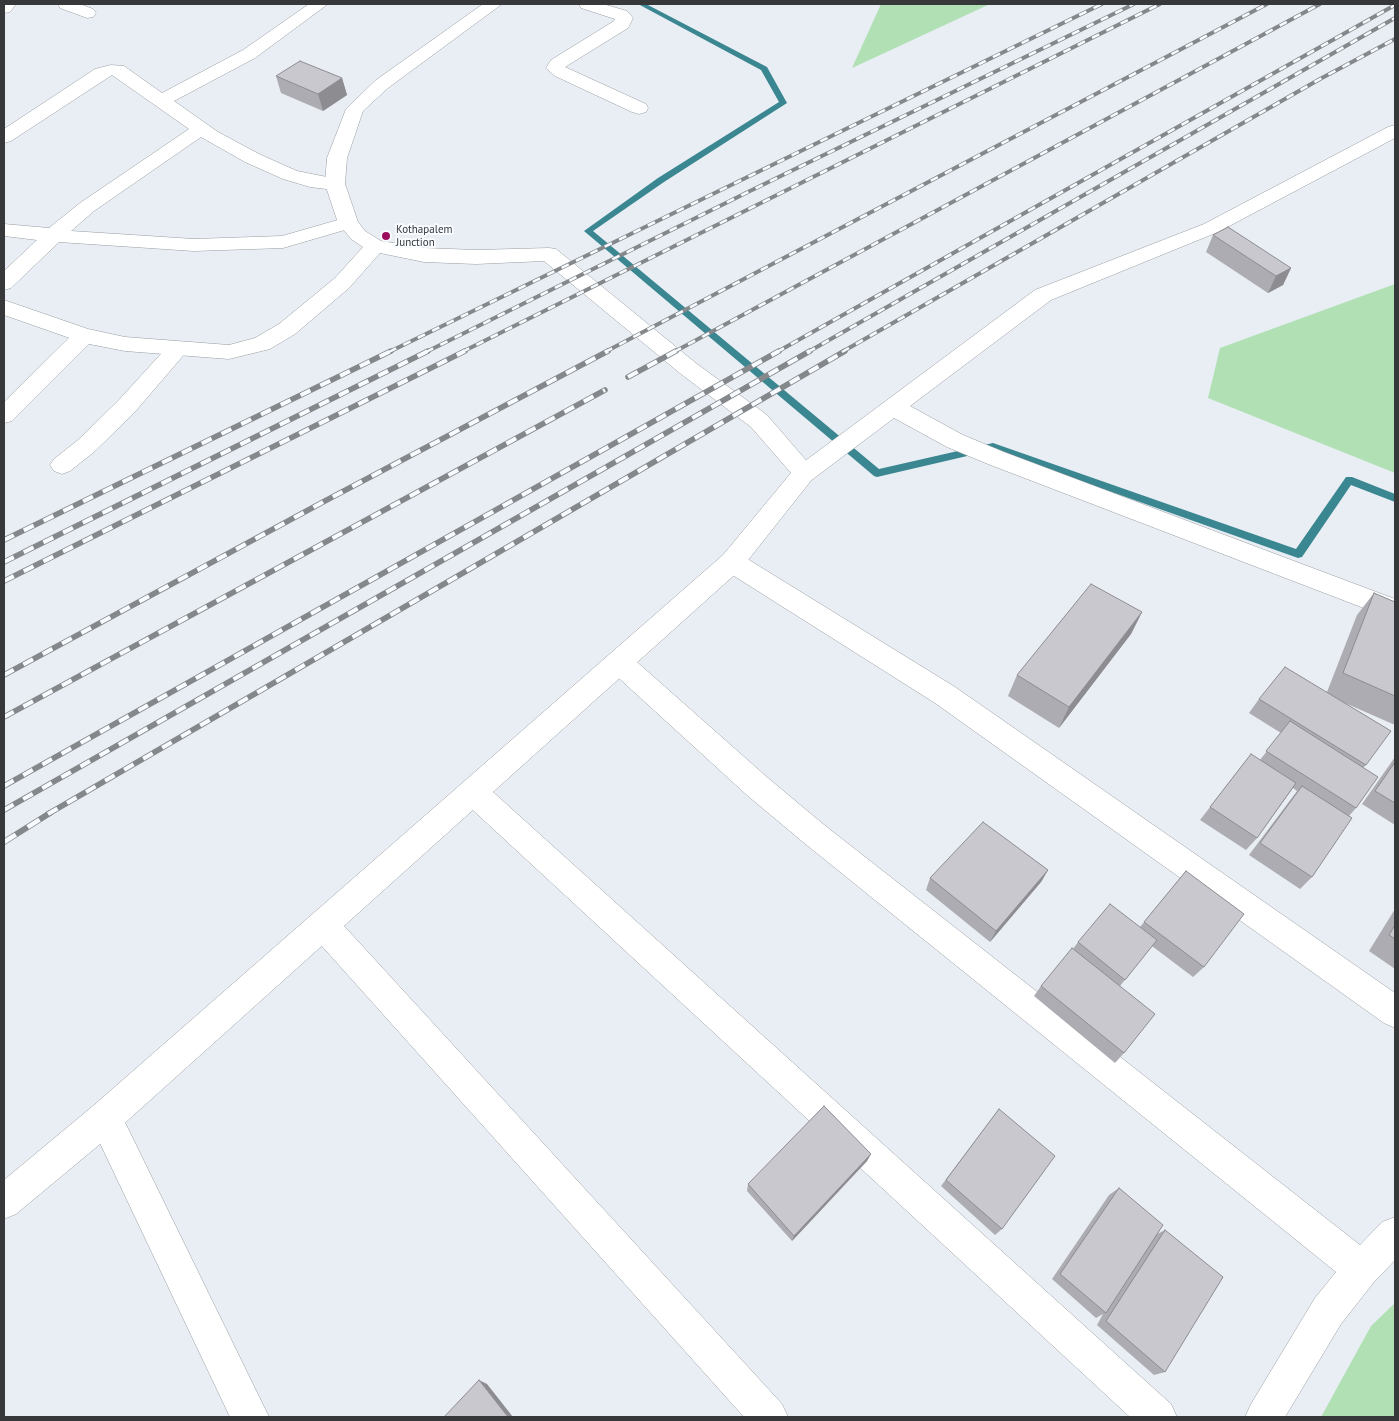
<!DOCTYPE html>
<html>
<head>
<meta charset="utf-8">
<style>
  body { margin:0 }
  #map { position:relative; width:1399px; height:1421px; overflow:hidden; background:#e8eef4; font-family:"PT Sans",sans-serif }
  canvas { display:block }
  .frame { position:absolute; inset:0; border:5px solid #36383a; pointer-events:none }
</style>
</head>
<body>
<div id="map">
<canvas width="1399" height="1421"></canvas>
<div class="frame"></div>
</div>
<script>
const ctx = document.querySelector('canvas').getContext('2d');
ctx.lineJoin = 'round';
function paint(path, color) { ctx.fillStyle = color; ctx.fill(path, 'evenodd'); }
const toPath = rows => new Path2D(rows.map(r => 'M' + r).join(''));
function trace(path, color, width, dash) { ctx.strokeStyle = color; ctx.lineWidth = width; ctx.lineCap = dash ? 'butt' : 'round'; ctx.setLineDash(dash || []); ctx.stroke(path); }
function drawText(font, color, halo, rows, align = 'center') {
  ctx.font = font + ' "PT Sans",sans-serif'; ctx.lineWidth = 4; ctx.setLineDash([]); ctx.textBaseline = 'middle'; ctx.strokeStyle = halo; ctx.fillStyle = color; for (const [text, x, y, turn = 0] of rows) {
    ctx.save(); ctx.translate(x, y); ctx.rotate((+turn || 0) * Math.PI / 180); ctx.textAlign = isNaN(turn) ? turn : align; if (halo) ctx.strokeText(text, 0, 0); ctx.fillText(text, 0, 0); ctx.restore();
  }
}
const green = toPath([
  [881,4,990,4,852,68],
  [1395,284,1395,473,1208,398,1220,348],
  [1395,1303,1395,1417,1321,1417,1371,1326]
]);
const stream = toPath([
  [638,4,646,4,767,67,787,103,664,182,593,231,879,469,993,443,1296,549,1346,477,1352,477,1395,494,1395,502,1351,485,1302,557,1298,558,993,450,877,477,874,476,584,231,658,178,779,102,761,70,638,4]
]);
const street = toPath([
  [4,4,16,4,10,12,4,13,4,4],
  [58,4,80,4,93,9,96,13,93,17,87,18,60,8,58,4],
  [309,4,328,4,255,58,174,101,218,132,259,154,297,171,342,180,345,184,342,188,335,190,310,187,283,179,245,162,201,137,94,211,71,231,194,239,282,236,348,217,355,219,358,223,355,227,283,248,194,251,59,242,11,288,4,290,4,271,37,240,4,236,4,224,49,228,80,203,189,129,112,75,11,141,4,143,4,129,95,69,111,65,124,66,162,93,243,50,309,4],
  [579,4,603,4,627,11,633,18,628,28,565,67,646,104,648,108,646,112,639,114,632,112,555,76,546,68,551,60,614,21,615,19,581,8,579,4],
  [1395,125,1395,138,1218,232,1051,300,910,406,963,435,1004,452,1395,599,1395,620,988,464,947,447,894,418,813,479,805,482,797,479,793,473,797,467,1035,290,1204,224,1388,127,1395,125],
  [84,329,92,331,95,336,92,341,12,421,4,423,4,402,76,331,84,329],
  [177,343,185,345,188,350,134,413,94,452,70,471,62,474,54,471,50,465,54,459,78,440,118,401,169,345,177,343],
  [732,552,741,555,955,687,1395,993,1395,1028,1384,1023,935,703,723,569,719,562,723,555,732,552],
  [620,652,629,655,768,778,823,824,1360,1245,1382,1222,1395,1217,1395,1260,1374,1282,1341,1324,1285,1417,1245,1417,1251,1404,1315,1298,1336,1272,803,842,748,796,611,671,607,663,611,655,620,652],
  [473,779,483,783,1171,1404,1177,1417,1130,1417,463,801,459,792,463,783,473,779],
  [323,911,334,915,782,1404,788,1417,744,1417,312,935,308,925,312,915,323,911],
  [105,1101,117,1106,269,1417,230,1417,88,1118,93,1106,105,1101]
]);
const secondary = toPath([
  [483,4,502,4,388,88,363,111,347,158,345,184,358,222,365,231,381,241,424,248,476,250,549,248,556,249,697,364,767,415,817,473,741,569,117,1130,16,1214,4,1219,4,1180,93,1106,723,555,791,473,751,427,681,374,544,261,476,264,424,262,380,253,349,288,295,334,270,349,229,359,125,351,84,343,4,315,4,300,88,329,125,337,229,345,255,338,279,324,335,278,363,247,351,239,338,223,325,184,327,158,346,109,376,80,483,4]
]);
const railFar2 = toPath([
  [389,352,1102,4],
  [426,352,750,191,1134,4],
  [462,352,1160,4],
  [605,352,1267,4],
  [674,352,1320,4],
  [777,352,1395,5],
  [808,352,1395,18],
  [842,352,1320,79,1395,39]
]);
const railFar1 = toPath([
  [628,377,676,351],
  [4,540,391,351],
  [4,562,428,351],
  [4,581,465,351],
  [4,675,323,502,608,351],
  [4,717,605,390],
  [4,786,779,351],
  [4,810,810,351],
  [48,814,845,351]
]);
const rail = toPath([
  [4,842,50,813]
]);
const wall = toPath([
  [276,76,342,78,347,95,323,111,281,93],
  [1213,235,1291,268,1283,285,1268,293,1206,252],
  [1374,593,1395,602,1395,725,1345,703,1366,765,1363,768,1356,808,1349,816,1312,877,1300,889,1249,855,1297,791,1293,788,1257,838,1246,850,1200,820,1251,754,1260,760,1281,733,1249,713,1259,699,1327,692,1357,615],
  [1142,612,1131,634,1059,728,1008,696,1017,675],
  [1395,757,1395,825,1362,804],
  [1048,870,1041,882,990,942,926,890,930,878],
  [1186,871,1204,967,1193,977,1152,946,1120,986,1124,1053,1115,1063,1034,996,1041,986,1073,949,1078,942,1140,927],
  [1395,909,1395,969,1369,951],
  [999,1109,1002,1229,995,1235,941,1186],
  [871,1154,867,1161,792,1241,747,1191,748,1184],
  [1119,1188,1157,1234,1165,1230,1165,1372,1154,1375,1097,1325,1103,1314,1096,1318,1052,1279,1109,1195]
]);
const shadedWall = toPath([
  [342,78,347,95,323,111,318,94],
  [1291,268,1283,285,1268,293,1276,276],
  [1142,612,1131,634,1059,728,1069,707],
  [1048,870,1041,882,990,942,996,931],
  [871,1154,867,1161,792,1241,794,1236],
  [479,1380,487,1384,513,1417,508,1417]
]);
const building = toPath([
  [300,61,342,78,318,94,276,76,300,61],
  [1228,227,1291,268,1276,276,1213,235,1228,227],
  [1091,584,1142,612,1069,707,1017,675,1091,584],
  [1374,593,1395,602,1395,696,1343,673,1374,593],
  [1285,667,1391,731,1366,765,1259,699,1285,667],
  [1290,721,1378,777,1356,808,1266,751,1290,721],
  [1251,754,1296,783,1257,838,1210,807,1251,754],
  [1395,762,1395,803,1375,791,1395,762],
  [1302,786,1352,818,1312,877,1260,843,1302,786],
  [983,822,1048,870,996,931,930,878,983,822],
  [1186,871,1244,914,1204,967,1144,922,1186,871],
  [1110,904,1157,940,1125,980,1078,942,1110,904],
  [1395,925,1395,939,1389,935,1395,925],
  [1072,948,1155,1014,1124,1053,1041,986,1072,948],
  [824,1106,871,1154,794,1236,748,1184,824,1106],
  [999,1109,1055,1156,1002,1229,946,1180,999,1109],
  [1119,1188,1163,1225,1106,1313,1060,1274,1119,1188],
  [1165,1230,1223,1277,1165,1372,1106,1321,1165,1230],
  [479,1380,508,1417,444,1417,479,1380]
]);
const markers = [
  [386,236,5,"#9b0e5e"]
];
const farPoinames = [
  ["Kothapalem",396,230],
  ["Junction",396,243]
];
paint(green, '#b0e0b4');
paint(stream, '#3a8691');
trace(street, '#989da2', 1);
trace(secondary, '#989da2', 1);
paint(street, '#fff');
paint(secondary, '#fff');
trace(railFar2, '#84888b', 4);
trace(railFar1, '#84888b', 5.5);
trace(rail, '#84888b', 6);
trace(railFar2, '#f8fbff', 2.5, [8]);
trace(railFar1, '#f8fbff', 4, [11]);
trace(rail, '#f8fbff', 4.5, [14]);
paint(wall, '#adacb2');
paint(shadedWall, '#8d8c91');
paint(building, '#c9c8cf');
trace(building, '#8d8c91', 1);
for (const [x, y, r, color] of markers) { const dot = new Path2D(); dot.arc(x, y, r, 0, 2 * Math.PI); ctx.fillStyle = color; ctx.fill(dot); trace(dot, '#f8fbff', 2); }
drawText('11px', '#36383a', '#f8fbff', farPoinames, 'left');
</script>
</body>
</html>
